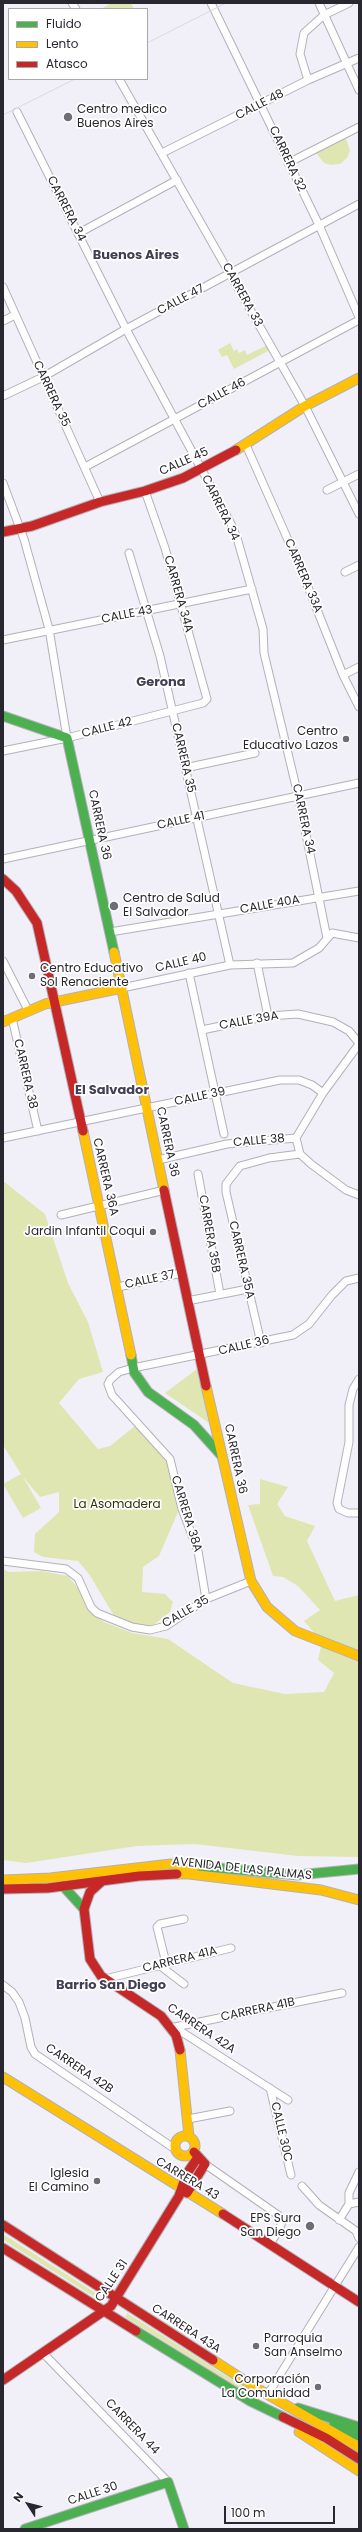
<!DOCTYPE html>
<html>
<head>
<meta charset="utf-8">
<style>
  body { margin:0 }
  #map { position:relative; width:362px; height:2532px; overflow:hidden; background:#f1f0f8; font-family:Poppins,sans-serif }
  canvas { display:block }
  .frame { position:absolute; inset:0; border:4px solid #282730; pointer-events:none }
  .legend { position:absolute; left:8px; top:8px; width:140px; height:72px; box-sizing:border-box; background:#fff; border:1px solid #a9a9ac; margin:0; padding:5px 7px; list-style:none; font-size:12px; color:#282730 }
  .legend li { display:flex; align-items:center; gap:8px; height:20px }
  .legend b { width:20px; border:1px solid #a9a9ac }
  .north { position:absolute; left:8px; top:2484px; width:40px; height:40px; -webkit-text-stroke:3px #fff; paint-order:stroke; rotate:306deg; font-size:11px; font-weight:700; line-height:16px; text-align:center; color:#282730 }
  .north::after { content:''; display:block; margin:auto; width:14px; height:18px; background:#282730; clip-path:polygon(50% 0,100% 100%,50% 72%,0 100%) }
  .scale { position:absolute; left:224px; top:2506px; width:111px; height:18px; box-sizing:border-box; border:2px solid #282730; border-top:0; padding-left:5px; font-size:12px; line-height:14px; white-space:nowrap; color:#282730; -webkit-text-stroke:3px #fff; paint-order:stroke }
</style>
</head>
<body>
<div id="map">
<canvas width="362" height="2532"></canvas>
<div class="frame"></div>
<ul class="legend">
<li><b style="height:5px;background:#4caf50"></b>Fluido</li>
<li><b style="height:5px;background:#ffc107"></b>Lento</li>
<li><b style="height:5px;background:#c62828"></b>Atasco</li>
</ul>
<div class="north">N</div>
<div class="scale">100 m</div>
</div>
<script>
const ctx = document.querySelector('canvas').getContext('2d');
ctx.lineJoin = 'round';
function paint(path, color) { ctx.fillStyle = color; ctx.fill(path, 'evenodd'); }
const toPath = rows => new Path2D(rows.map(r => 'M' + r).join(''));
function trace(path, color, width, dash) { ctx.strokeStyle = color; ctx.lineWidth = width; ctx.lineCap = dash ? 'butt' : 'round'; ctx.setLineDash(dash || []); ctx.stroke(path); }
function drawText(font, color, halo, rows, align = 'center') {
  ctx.font = font + ' Poppins,sans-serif'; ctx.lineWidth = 3.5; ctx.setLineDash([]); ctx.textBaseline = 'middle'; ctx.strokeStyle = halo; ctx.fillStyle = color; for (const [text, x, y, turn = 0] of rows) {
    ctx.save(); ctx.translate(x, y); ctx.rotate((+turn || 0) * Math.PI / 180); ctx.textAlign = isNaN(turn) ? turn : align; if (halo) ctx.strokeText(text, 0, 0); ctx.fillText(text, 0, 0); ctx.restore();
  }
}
const green = toPath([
  [111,3,131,3,134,9,101,9],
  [346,138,350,151,347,158,340,164,330,165,324,163,316,153],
  [230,343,234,351,237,349,239,353,245,350,247,355,267,345,270,350,234,369,227,355,222,357,218,350],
  [3,1181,45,1214,68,1283,88,1322,103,1372,79,1379,59,1403,98,1449,110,1446,135,1426,167,1459,178,1512,159,1556,143,1567,142,1592,165,1594,173,1602,170,1612,152,1626,135,1625,116,1619,89,1574,78,1561,43,1557,34,1552,35,1534,59,1512,59,1492,40,1497,23,1477,41,1508,23,1518,3,1484,21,1474,3,1445],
  [197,1369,209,1423,165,1393],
  [260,1479,288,1487,277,1504,285,1516,315,1526,307,1541,335,1601,359,1595,359,1857,298,1856,195,1844,137,1846,26,1863,3,1860,3,1569,9,1572,41,1571,68,1576,78,1588,87,1608,104,1622,132,1633,168,1639,233,1683,285,1694,324,1692,334,1673,318,1660,322,1642,304,1621,320,1610,298,1586,283,1577,273,1576,248,1505,260,1504],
  [3,2234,99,2295,96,2298,3,2240],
  [127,2313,251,2391,249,2394,125,2317]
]);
const street = toPath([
  [72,3,76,9],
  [211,3,319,225,359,317],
  [319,3,359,90],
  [119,79,305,406,359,514],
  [308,80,300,54,304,33,324,15,349,3],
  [17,112,126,329,231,524,237,538,263,629,264,653,298,795,327,938],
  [162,153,308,80,359,58],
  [288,163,359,127],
  [79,233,177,180],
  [3,287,100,502],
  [3,321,15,315],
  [3,396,43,377,126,329,359,204],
  [246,445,300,567,343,675,359,707],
  [85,467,359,320],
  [3,483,24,539,49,629,67,738],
  [327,490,359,474],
  [129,553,160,656,230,965],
  [345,572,359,565],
  [3,640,252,589],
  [343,675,359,667],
  [3,751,67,738,172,711,203,703,207,699,165,548,145,491],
  [185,768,255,753],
  [3,859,359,783],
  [110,932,359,891],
  [3,961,28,1010],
  [257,963,268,1016],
  [189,973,224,1134],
  [122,988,230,965,293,963,319,948,332,933,359,938],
  [12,1018,38,1131],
  [202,1030,268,1016,298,1014,333,1022,349,1031,359,1043],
  [3,1138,280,1080,299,1080,312,1085,323,1093],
  [296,1138,300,1154,311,1164,346,1190,359,1195],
  [158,1160,227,1144,296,1138,323,1093,359,1044],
  [198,1174,220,1294],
  [61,1215,165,1190],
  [118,1287,182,1273],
  [187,1301,248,1289],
  [261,1343,226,1192,226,1184,240,1166,269,1158,300,1154],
  [359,1379,353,1389,349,1405,349,1442,337,1503,339,1509,348,1513,359,1513],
  [3,1561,66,1569,78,1578,91,1607,97,1613,132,1627,150,1630,166,1626,206,1599,251,1581],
  [206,1599,198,1551,182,1509,170,1459,112,1395,108,1384,110,1380,119,1372,133,1368,293,1335,309,1324,332,1295,346,1281,359,1278],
  [166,1963,157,1927,160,1924,184,1919],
  [159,1965,184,1984],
  [105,1979,231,1948],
  [3,1985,12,1992,19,2002,25,2018,31,2047,35,2054,175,2149],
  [174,2027,288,2100],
  [175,2027,342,1993],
  [270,2088,291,2175],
  [188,2119,230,2111],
  [202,2162,278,2215,282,2221,280,2228,270,2244],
  [302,2186,319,2205,356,2231,359,2238],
  [349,2204,359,2202],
  [339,2220,349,2204,349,2193,359,2172],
  [43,2353,168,2482],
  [268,2394,359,2247]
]);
const fast = toPath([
  [3,716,67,738,114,952],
  [131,1355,134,1372,148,1392,194,1425,221,1455],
  [196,1866,297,1875,359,1869],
  [63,1886,84,1909],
  [136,2331,250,2401,283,2417],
  [298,2408,359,2427],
  [334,2424,359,2436],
  [25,2529,168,2482,184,2529]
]);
const slow = toPath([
  [236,450,305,406,359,378],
  [114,952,164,1190],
  [3,1022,45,1004,122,988],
  [83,1131,131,1355],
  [206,1386,251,1581,267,1607,295,1631,359,1656],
  [177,1874,189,1874,321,1890,359,1900],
  [3,1880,50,1878,171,1864,196,1866],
  [180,2050,189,2136],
  [3,2077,223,2214],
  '175 2146a10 10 0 1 1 20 0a10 10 0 1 1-20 0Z',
  [213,2360,258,2389,359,2447],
  [299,2432,359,2471]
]);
const jam = toPath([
  [3,532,32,526,100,502,145,491,183,478,236,450],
  [3,879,16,891,37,923,83,1131],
  [164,1190,206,1386],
  [101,1882,90,1892,84,1909,90,1959,101,1976,161,2016,176,2035,180,2050],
  [3,1889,48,1888,139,1876,177,1874],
  [187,2193,205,2164,194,2152],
  [223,2214,359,2302],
  [3,2225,213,2360],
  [3,2248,136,2331],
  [3,2380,111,2306,179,2196,186,2175,198,2157],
  [283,2417,326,2438,359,2459]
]);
const tram = toPath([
  [147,43,226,3],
  [3,115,75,79]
]);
const markers = [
  [68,117,5,"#6e6d76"],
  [346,739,4,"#6e6d76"],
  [114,906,5,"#6e6d76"],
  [32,976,4,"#6e6d76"],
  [153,1232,4,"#6e6d76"],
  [97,2181,4,"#6e6d76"],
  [310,2226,5,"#6e6d76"],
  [256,2346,4,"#6e6d76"],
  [318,2387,4,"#6e6d76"]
];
const streetNames = [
  ["CALLE 48",260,105,-27],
  ["CARRERA 32",287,159,65],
  ["CARRERA 34",66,209,63],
  ["CARRERA 33",242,295,61],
  ["CALLE 47",181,300,-28],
  ["CARRERA 35",51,394,65],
  ["CALLE 46",222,394,-28],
  ["CALLE 45",184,462,-24],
  ["CARRERA 34",220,508,64],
  ["CARRERA 33A",303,576,67],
  ["CARRERA 34A",178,594,74],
  ["CALLE 43",127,615,-11],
  ["CALLE 42",107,728,-14],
  ["CARRERA 35",183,758,77],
  ["CARRERA 34",303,819,78],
  ["CALLE 41",181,821,-12],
  ["CARRERA 36",99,825,78],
  ["CALLE 40A",270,905,-10],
  ["CALLE 40",181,963,-13],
  ["CALLE 39A",249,1021,-10],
  ["CARRERA 38",25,1074,77],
  ["CALLE 39",200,1097,-12],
  ["CALLE 38",259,1141,-5],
  ["CARRERA 36",167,1142,78],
  ["CARRERA 36A",105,1177,77],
  ["CARRERA 35B",209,1234,80],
  ["CARRERA 35A",241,1260,77],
  ["CALLE 37",150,1280,-12],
  ["CALLE 36",244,1346,-13],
  ["CARRERA 36",235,1459,78],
  ["CARRERA 38A",186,1514,73],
  ["CALLE 35",186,1612,-30],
  ["AVENIDA DE LAS PALMAS",242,1869,6],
  ["CARRERA 41A",180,1960,-14],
  ["CARRERA 41B",258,2010,-12],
  ["CARRERA 42A",201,2029,34],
  ["CARRERA 42B",79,2069,34],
  ["CALLE 30C",281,2132,77],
  ["CARRERA 43",187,2179,31],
  ["CALLE 31",112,2281,-56],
  ["CARRERA 43A",186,2329,33],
  ["CARRERA 44",132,2427,46],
  ["CALLE 30",93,2494,-18]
];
const poiNames = [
  ["Centro medico",77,110,"left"],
  ["Buenos Aires",77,124,"left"],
  ["Centro",338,732],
  ["Educativo Lazos",338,746],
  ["Centro de Salud",123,899,"left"],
  ["El Salvador",123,913,"left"],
  ["Centro Educativo",40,969,"left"],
  ["Sol Renaciente",40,983,"left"],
  ["Jardin Infantil Coqui",145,1232],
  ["Iglesia",89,2174],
  ["El Camino",89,2188],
  ["EPS Sura",301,2219],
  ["San Diego",301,2233],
  ["Parroquia",264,2339,"left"],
  ["San Anselmo",264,2353,"left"],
  ["Corporación",310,2380],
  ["La Comunidad",310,2394]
];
const parkNames = [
  ["La Asomadera",117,1505]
];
const neighbourhoodNames = [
  ["Buenos Aires",136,256],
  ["Gerona",161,683],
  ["El Salvador",112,1091],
  ["Barrio San Diego",111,1986]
];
paint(green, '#e0e6b2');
trace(street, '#b2b1b9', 9);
trace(fast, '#b2b1b9', 11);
trace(slow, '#b2b1b9', 11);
trace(jam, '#b2b1b9', 11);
trace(street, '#fdfdfe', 7);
trace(fast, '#4caf50', 9);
trace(slow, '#ffc107', 9);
trace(jam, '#c62828', 9);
trace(tram, '#d9d9dc', 1);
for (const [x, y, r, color] of markers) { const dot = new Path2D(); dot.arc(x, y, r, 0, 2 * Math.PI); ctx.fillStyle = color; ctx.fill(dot); trace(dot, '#fff', 1.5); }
drawText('12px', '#282730', '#fff', streetNames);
drawText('12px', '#282730', '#fff', poiNames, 'right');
drawText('12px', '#303307', '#fff', parkNames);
drawText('bold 13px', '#413f54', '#fff', neighbourhoodNames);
</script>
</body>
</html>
